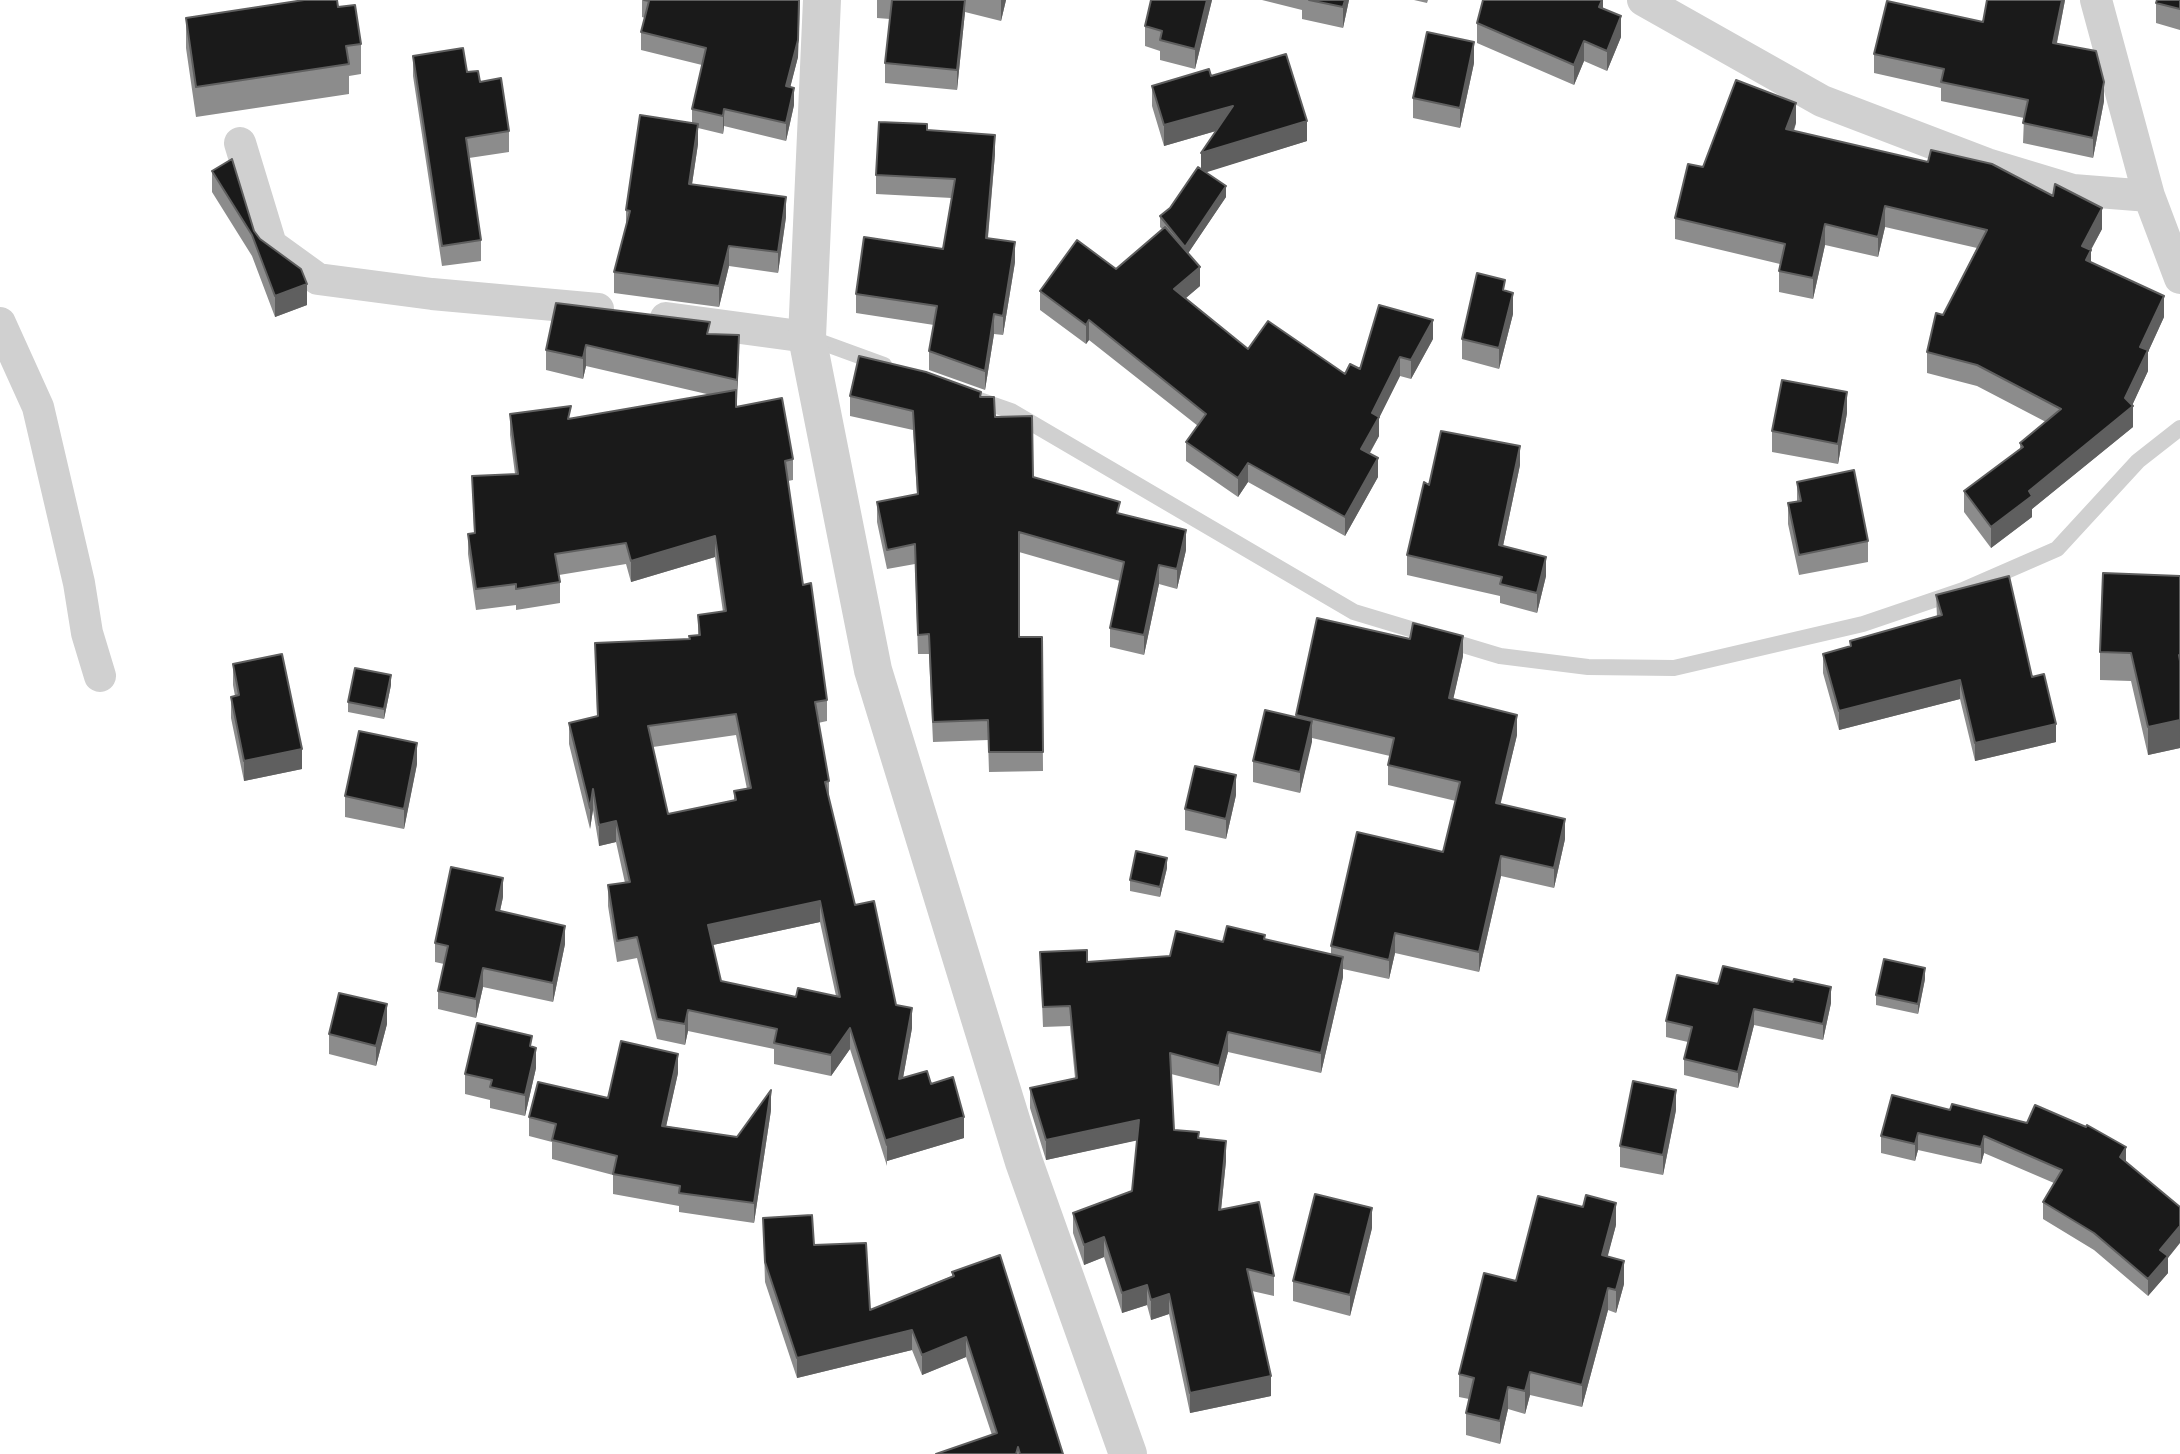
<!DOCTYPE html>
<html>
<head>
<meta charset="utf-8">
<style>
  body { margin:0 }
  canvas { display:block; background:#fff }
</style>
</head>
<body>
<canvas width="2180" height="1454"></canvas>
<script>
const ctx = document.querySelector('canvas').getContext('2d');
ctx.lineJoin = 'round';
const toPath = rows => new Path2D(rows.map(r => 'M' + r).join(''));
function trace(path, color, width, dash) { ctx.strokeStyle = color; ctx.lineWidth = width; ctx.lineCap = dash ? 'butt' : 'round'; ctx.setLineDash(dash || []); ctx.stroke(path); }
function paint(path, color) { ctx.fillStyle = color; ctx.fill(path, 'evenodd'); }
const service = toPath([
  [810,338,884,365],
  [974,398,1011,411,1354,612,1500,656,1588,667,1674,668,1863,624,1963,590,2057,549,2138,461,2180,428]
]);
const minor = toPath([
  [1643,0,1822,101,1987,164,2073,190,2149,196,2180,278],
  [2096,0,2149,196],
  [240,143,271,245,318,279,432,294,598,309],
  [666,318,807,337],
  [0,323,38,407,79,583,87,633,100,676]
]);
const tertiary = toPath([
  [822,0,807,337,873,670,1024,1162,1128,1454]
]);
const wall = toPath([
  [642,0,800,0,798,57,790,87,794,105,786,141,724,126,723,134,698,128,698,144,692,184,786,217,778,273,729,266,719,307,614,293,614,272,626,226,626,210,692,123,692,109,702,65,641,50,641,32,645,18,642,17],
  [877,0,1006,0,1001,21,965,12,957,90,885,83,885,63,890,19,877,18],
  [1151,0,1212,0,1195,69,1160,60,1160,51,1145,46,1145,26],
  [1262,0,1349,0,1343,28,1302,19,1302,10],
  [1414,0,1428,0,1427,3],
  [1603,0,1603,9,1621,37,1607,71,1584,61,1574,85,1477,43,1477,23],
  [2065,0,2057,43,2104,101,2093,158,2023,143,2024,118,1941,101,1941,88,1874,73,1874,54,1983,22],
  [2180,0,2180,30,2156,23,2156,3],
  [338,7,361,44,361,74,349,76,349,94,196,117,186,48,186,18],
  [413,56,480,82,509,131,509,152,469,158,481,240,481,261,442,266,413,76],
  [1474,63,1460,128,1413,118,1413,98],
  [1211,76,1307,141,1205,172,1226,197,1188,253,1200,286,1186,298,1248,349,1345,374,1433,339,1411,379,1400,376,1379,418,1379,436,1370,453,1378,477,1345,536,1248,482,1238,497,1186,461,1186,442,1198,426,1089,340,1086,344,1040,310,1040,291,1116,269,1162,229,1160,227,1160,216,1170,208,1201,169,1216,131,1164,146,1152,106,1152,86],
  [1796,123,1794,131,2102,229,2091,250,2091,262,2164,317,2148,352,2148,371,2132,405,2133,427,2032,509,2032,517,1991,548,1964,512,1964,491,2020,449,2020,443,2046,422,1977,386,1927,373,1927,352,1943,315,1977,248,1885,227,1878,257,1825,245,1813,299,1779,292,1779,271,1780,264,1675,239,1675,218,1703,167],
  [927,130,995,154,988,238,1015,262,1003,335,994,334,985,390,929,370,929,351,934,325,856,313,856,294,943,249,952,198,876,194,876,175],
  [212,171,254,231,307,305,275,317,252,256,212,192],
  [1505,291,1513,314,1499,369,1462,359,1462,339],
  [710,334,739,355,736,407,793,459,793,480,788,481,803,585,827,700,827,721,818,723,829,781,829,800,855,905,896,1005,912,1028,903,1078,931,1084,964,1138,887,1161,887,1166,850,1049,831,1076,774,1064,774,1049,688,1031,685,1045,657,1039,637,958,617,962,608,906,608,885,625,883,616,842,599,846,593,810,590,829,569,744,569,723,597,716,595,643,689,639,698,635,698,615,723,612,715,557,631,582,626,564,559,575,560,582,560,603,516,610,516,605,476,610,468,554,468,534,474,533,472,476,515,474,510,435,510,414,571,419,711,395,586,366,583,379,546,370,546,350],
  [736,735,747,789,734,791,734,800,668,814,653,747],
  [820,922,836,996,796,997,721,981,713,945],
  [850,396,981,397,1033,477,1120,514,1186,550,1177,589,1159,584,1144,655,1110,647,1110,628,1120,581,1019,552,1019,637,1042,637,1043,771,989,772,988,740,933,742,929,654,918,654,915,564,887,569,877,522,877,502,917,494,913,430,850,416],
  [1847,413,1838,464,1772,452,1772,431],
  [1520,465,1503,546,1546,576,1537,613,1500,603,1500,596,1407,575,1407,555,1429,485],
  [1797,482,1868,541,1868,562,1799,575,1788,524,1788,503,1797,502],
  [2180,576,2180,748,2148,755,2131,681,2100,680,2100,652],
  [1936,595,2032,677,2056,742,1975,761,1960,699,1839,730,1823,673,1823,654,1850,647,1850,641,1937,617],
  [1463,656,1453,699,1517,735,1500,804,1565,839,1554,888,1501,876,1479,972,1395,953,1389,979,1343,969,1343,977,1321,1073,1228,1052,1219,1086,1171,1074,1174,1130,1199,1138,1226,1161,1221,1209,1274,1276,1274,1296,1252,1291,1271,1396,1190,1413,1169,1314,1151,1320,1147,1305,1122,1313,1104,1257,1084,1265,1073,1233,1073,1213,1132,1191,1137,1140,1046,1160,1030,1108,1030,1088,1075,1078,1070,1026,1043,1027,1040,952,1087,962,1170,956,1223,942,1265,939,1331,954,1331,946,1443,852,1456,801,1388,785,1388,765,1390,756,1312,738,1300,793,1253,782,1253,761,1296,717,1296,715],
  [233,664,302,769,244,781,231,718,231,697,235,696,233,685],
  [391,685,384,719,348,712,348,702],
  [417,764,404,829,345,817,345,796],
  [1236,795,1226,839,1185,830,1185,809],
  [1167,868,1160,897,1130,891,1130,880],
  [503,897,500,911,565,944,553,1002,483,987,476,1018,438,1009,438,991,444,964,435,962,435,943],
  [1925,979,1918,1014,1876,1005,1876,995],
  [1718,984,1831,1003,1823,1040,1754,1025,1738,1088,1684,1075,1684,1059,1688,1042,1666,1037,1666,1021],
  [387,1024,376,1066,329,1054,329,1034],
  [532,1047,536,1068,525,1116,490,1108,490,1100,465,1094,465,1074],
  [678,1073,666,1126,737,1137,771,1110,754,1223,679,1212,679,1206,613,1194,613,1175,552,1159,552,1142,529,1136,529,1117,608,1098],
  [1892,1095,2126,1162,2168,1258,2168,1273,2148,1296,2094,1250,2043,1219,2043,1202,2054,1183,1984,1153,1981,1164,1918,1150,1915,1161,1881,1153,1881,1136],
  [1676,1110,1663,1175,1620,1167,1620,1146],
  [763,1218,814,1245,870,1310,952,1276,952,1272,1063,1454,936,1454,992,1435,966,1357,922,1375,912,1350,797,1378,765,1282],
  [1616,1225,1607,1257,1624,1284,1616,1313,1608,1310,1582,1407,1530,1395,1525,1414,1508,1409,1500,1444,1466,1435,1466,1413,1469,1399,1459,1397,1459,1374],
  [1372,1228,1350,1316,1293,1301,1293,1281]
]);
const shadedWall = toPath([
  [799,0,798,57,786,104,786,86],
  [965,0,965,12,957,90,957,70],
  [1001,0,1006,0,1001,21],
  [1207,0,1212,0,1195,69,1195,49],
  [1345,0,1349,0,1343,28,1343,7],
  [1602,0,1603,0,1603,17,1599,7],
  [2062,0,2065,0,2053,62,2053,43],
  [1621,16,1621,37,1607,71,1607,51],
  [1584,41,1584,61,1574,85,1574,65],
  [1474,42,1474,63,1460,128,1460,108],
  [2104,82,2104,101,2093,158,2093,138],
  [794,88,794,105,786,141,786,123],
  [1796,103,1796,123,1786,150,1786,129],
  [1233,106,1233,126,1164,146,1164,125],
  [724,109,724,126,723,134,723,116],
  [1307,121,1307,141,1201,174,1201,153],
  [698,124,698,144,689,204,689,184],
  [995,135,995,154,986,257,986,238],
  [1226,186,1226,197,1185,258,1185,247],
  [786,197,786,217,778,273,778,252],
  [1885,206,1885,227,1878,257,1878,237],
  [2102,208,2102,229,2082,266,2082,246],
  [1825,224,1825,245,1813,299,1813,278],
  [1015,242,1015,262,1003,335,1003,316],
  [729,246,729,266,719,307,719,286],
  [2091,250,2091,271,2086,260],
  [1200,267,1200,286,1174,308,1174,289],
  [307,284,307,305,275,317,275,296],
  [1513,293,1513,314,1499,369,1499,348],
  [2164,296,2164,317,2148,352,2148,371,2131,408,2133,406,2133,427,2032,509,2032,517,1991,548,1991,527,2125,398,2140,347],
  [994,314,994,334,985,390,985,371],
  [1089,320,1089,340,1086,344,1086,325],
  [1433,320,1433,339,1411,379,1411,360],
  [739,335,739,355,737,401,737,380],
  [586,345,586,366,583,379,583,358],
  [1400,357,1400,376,1379,418,1379,436,1361,468,1361,449,1372,413],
  [1847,392,1847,413,1838,464,1838,444],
  [1520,446,1520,465,1499,565,1499,545],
  [1378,458,1378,477,1345,536,1345,517],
  [1248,463,1248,482,1238,497,1238,478],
  [1186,530,1186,550,1177,589,1177,569],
  [715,536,715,557,631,582,631,561],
  [1546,557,1546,576,1537,613,1537,593],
  [1159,565,1159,584,1144,655,1144,635],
  [1463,636,1463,656,1449,718,1449,698],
  [391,675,391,685,384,719,384,709],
  [1960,680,1960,699,1839,730,1839,711],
  [1517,715,1517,735,1496,823,1496,803],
  [2180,720,2180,748,2148,755,2148,727],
  [1312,721,1312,742,1300,793,1300,772],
  [2056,724,2056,742,1975,761,1975,743],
  [417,743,417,764,404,829,404,809],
  [302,749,302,769,244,781,244,761],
  [1236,775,1236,795,1226,839,1226,819],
  [593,789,593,810,590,829,590,808],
  [1565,819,1565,839,1554,888,1554,868],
  [616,821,616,842,599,846,599,825],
  [1501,856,1501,876,1479,972,1479,952],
  [1167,858,1167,868,1160,897,1160,887],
  [503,878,503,897,496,929,496,910],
  [820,901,820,922,708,946,708,925],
  [565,926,565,944,553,1002,553,983],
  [1395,933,1395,953,1389,979,1389,960],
  [1343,957,1343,977,1321,1073,1321,1053],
  [483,968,483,987,476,1018,476,999],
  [1925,968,1925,979,1918,1014,1918,1004],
  [1831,987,1831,1003,1823,1040,1823,1024],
  [387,1004,387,1024,376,1066,376,1046],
  [912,1008,912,1028,899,1100,899,1079],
  [1754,1009,1754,1025,1738,1088,1738,1072],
  [688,1010,688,1031,685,1045,685,1024],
  [850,1028,850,1049,831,1076,831,1055],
  [1228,1032,1228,1052,1219,1086,1219,1066],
  [536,1048,536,1068,525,1116,525,1095],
  [678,1054,678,1073,662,1145,662,1126],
  [771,1090,771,1110,754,1223,754,1203],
  [1676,1090,1676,1110,1663,1175,1663,1155],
  [964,1117,964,1138,887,1161,887,1166,887,1140],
  [1139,1120,1139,1140,1046,1160,1046,1140],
  [1918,1133,1918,1150,1915,1161,1915,1144],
  [1984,1136,1984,1153,1981,1164,1981,1147],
  [1226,1141,1226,1161,1219,1230,1219,1210],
  [2126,1147,2126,1164,2120,1157],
  [1616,1203,1616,1225,1602,1278,1602,1255],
  [1372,1208,1372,1228,1350,1316,1350,1295],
  [2180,1226,2180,1243,2168,1258,2168,1273,2148,1296,2148,1279,2160,1250],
  [1104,1237,1104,1257,1084,1265,1084,1245],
  [1624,1261,1624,1284,1616,1313,1616,1290],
  [1147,1285,1147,1305,1122,1313,1122,1293],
  [1608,1288,1608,1310,1582,1407,1582,1385],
  [1169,1294,1169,1314,1151,1320,1151,1300],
  [912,1330,912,1350,797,1378,797,1358],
  [966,1337,966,1357,922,1375,922,1355],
  [1530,1372,1530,1395,1525,1414,1525,1391],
  [1271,1376,1271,1396,1190,1413,1190,1393],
  [1508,1387,1508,1409,1500,1444,1500,1421]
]);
const building = toPath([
  [304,0,337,0,338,7,355,5,361,44,346,46,349,64,196,87,186,18,304,0],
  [644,0,799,0,798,40,786,86,794,88,786,123,724,109,723,116,692,109,706,48,641,32,649,1,644,0],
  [892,0,965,0,957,70,885,63,892,0],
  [1151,0,1207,0,1195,49,1160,40,1162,31,1145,26,1151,0],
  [1309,0,1345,0,1343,7,1309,0],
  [1483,0,1602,0,1599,7,1621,16,1607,51,1584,41,1574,65,1477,23,1483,0],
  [1987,0,2062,0,2053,43,2096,51,2104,82,2093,138,2023,123,2028,100,1941,82,1944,69,1874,54,1887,1,1983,22,1987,0],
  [2157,0,2180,0,2180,9,2156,3,2157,0],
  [1427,32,1474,42,1460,108,1413,98,1427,32],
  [463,48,467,72,478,71,480,82,501,78,509,131,466,138,481,240,442,246,413,56,463,48],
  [1286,54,1307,121,1201,153,1233,106,1164,125,1152,86,1209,69,1211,76,1286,54],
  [1736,80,1796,103,1786,129,1928,162,1931,150,1992,164,2053,196,2055,184,2102,208,2082,246,2091,250,2086,260,2164,296,2140,347,2148,350,2125,398,2133,406,2029,491,2032,496,1991,527,1964,491,2023,447,2020,443,2061,409,1977,365,1927,352,1936,313,1943,315,1987,230,1885,206,1878,237,1825,224,1813,278,1779,271,1785,244,1675,218,1688,164,1703,167,1736,80],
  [640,115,698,124,689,184,786,197,778,252,729,246,719,286,614,272,630,211,626,210,640,115],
  [879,122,927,124,927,130,995,135,986,238,1015,242,1003,316,994,314,985,371,929,351,937,306,856,294,864,237,943,249,955,179,876,175,879,122],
  [232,159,254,231,260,239,301,269,307,284,275,296,252,235,212,171,232,159],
  [1198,167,1226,186,1185,247,1160,216,1170,208,1198,167],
  [1165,227,1200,267,1174,289,1248,349,1268,321,1345,374,1350,364,1360,369,1379,305,1433,320,1411,360,1400,357,1372,413,1379,417,1361,449,1378,458,1345,517,1248,463,1238,478,1186,442,1206,414,1089,320,1086,325,1040,291,1077,240,1116,269,1165,227],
  [1477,273,1505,280,1503,290,1513,293,1499,348,1462,339,1477,273],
  [556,303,710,322,707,334,739,335,737,380,586,345,583,358,546,350,556,303],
  [859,356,926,372,981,392,980,397,994,397,995,417,1032,416,1033,477,1120,502,1117,513,1186,530,1177,569,1159,565,1144,635,1110,628,1124,562,1019,532,1019,637,1042,637,1043,752,989,752,988,720,933,722,929,634,918,635,915,544,887,550,877,502,918,494,913,411,850,396,859,356],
  [1782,380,1847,392,1838,444,1772,431,1782,380],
  [736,390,736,407,782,398,793,459,785,461,803,585,811,583,827,700,815,702,829,781,825,782,855,905,874,901,896,1005,912,1008,899,1079,927,1071,931,1084,953,1077,964,1117,887,1140,887,1145,850,1028,831,1055,774,1043,777,1029,688,1010,685,1024,657,1019,637,937,617,941,608,885,630,882,616,821,599,825,593,789,590,808,569,723,598,716,595,643,690,639,689,636,700,635,698,615,726,611,715,536,631,561,626,543,555,554,560,582,516,589,516,584,476,589,468,534,475,533,472,476,518,474,510,414,571,406,568,419,736,390],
  [736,714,751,788,734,791,736,800,668,814,648,726,736,714],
  [820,901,840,997,798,988,796,997,721,981,708,925,820,901],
  [1441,431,1520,446,1499,545,1546,557,1537,593,1500,584,1502,577,1407,555,1424,482,1429,485,1441,431],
  [1854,470,1868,541,1799,555,1788,503,1801,501,1797,482,1854,470],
  [2103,573,2180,576,2180,655,2179,655,2180,661,2180,720,2148,727,2131,653,2100,652,2103,573],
  [2009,576,2032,677,2044,674,2056,724,1975,743,1960,680,1839,711,1823,654,1851,646,1850,641,1942,615,1936,595,2009,576],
  [1317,618,1410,639,1413,623,1463,636,1449,698,1517,715,1496,803,1565,819,1554,868,1501,856,1479,952,1395,933,1389,960,1331,946,1357,832,1443,852,1460,782,1388,765,1394,738,1296,715,1317,618],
  [282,654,302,749,244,761,231,697,239,695,233,664,282,654],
  [355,668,391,675,384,709,348,702,355,668],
  [1265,710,1312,721,1300,772,1253,761,1265,710],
  [359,731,417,743,404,809,345,796,359,731],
  [1195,766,1236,775,1226,819,1185,809,1195,766],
  [1136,851,1167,858,1160,887,1130,880,1136,851],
  [451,867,503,878,496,910,565,926,553,983,483,968,476,999,438,991,448,946,435,943,451,867],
  [1227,926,1265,935,1264,939,1343,957,1321,1053,1228,1032,1219,1066,1170,1053,1174,1130,1199,1132,1198,1138,1226,1141,1219,1210,1259,1202,1274,1276,1247,1269,1271,1376,1190,1393,1169,1294,1151,1300,1147,1285,1122,1293,1104,1237,1084,1245,1073,1213,1132,1191,1139,1120,1046,1140,1030,1088,1077,1078,1070,1006,1043,1007,1040,952,1087,950,1087,962,1170,956,1176,931,1223,942,1227,926],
  [1884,959,1925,968,1918,1004,1876,995,1884,959],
  [1723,966,1793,982,1794,979,1831,987,1823,1024,1754,1009,1738,1072,1684,1059,1692,1027,1666,1021,1677,975,1718,984,1723,966],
  [339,993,387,1004,376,1046,329,1034,339,993],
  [477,1023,532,1036,530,1046,536,1048,525,1095,490,1087,492,1080,465,1074,477,1023],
  [621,1041,678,1054,662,1126,737,1137,771,1090,754,1203,679,1193,680,1186,613,1174,617,1156,552,1140,556,1124,529,1117,538,1082,608,1098,621,1041],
  [1633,1081,1676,1090,1663,1155,1620,1146,1633,1081],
  [1892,1095,1950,1110,1952,1104,2027,1123,2035,1105,2086,1127,2087,1125,2126,1147,2120,1157,2180,1207,2180,1226,2160,1250,2168,1256,2148,1279,2094,1233,2043,1202,2062,1170,1984,1136,1981,1147,1918,1133,1915,1144,1881,1136,1892,1095],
  [1315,1194,1372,1208,1350,1295,1293,1281,1315,1194],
  [1586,1195,1616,1203,1602,1255,1624,1261,1616,1290,1608,1288,1582,1385,1530,1372,1525,1391,1508,1387,1500,1421,1466,1413,1474,1378,1459,1374,1484,1273,1516,1281,1538,1196,1583,1207,1586,1195],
  [812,1215,814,1245,866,1243,870,1310,954,1276,952,1272,1000,1255,1063,1454,1020,1454,1018,1447,1016,1454,936,1454,997,1433,966,1337,922,1355,912,1330,797,1358,765,1262,763,1218,812,1215]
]);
trace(service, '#d0d0d0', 16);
trace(minor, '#d0d0d0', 32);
trace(tertiary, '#d0d0d0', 38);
paint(wall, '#8c8c8c');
paint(shadedWall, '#5f5f5f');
paint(building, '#1a1a1a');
trace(building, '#5f5f5f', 2);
</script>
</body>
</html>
